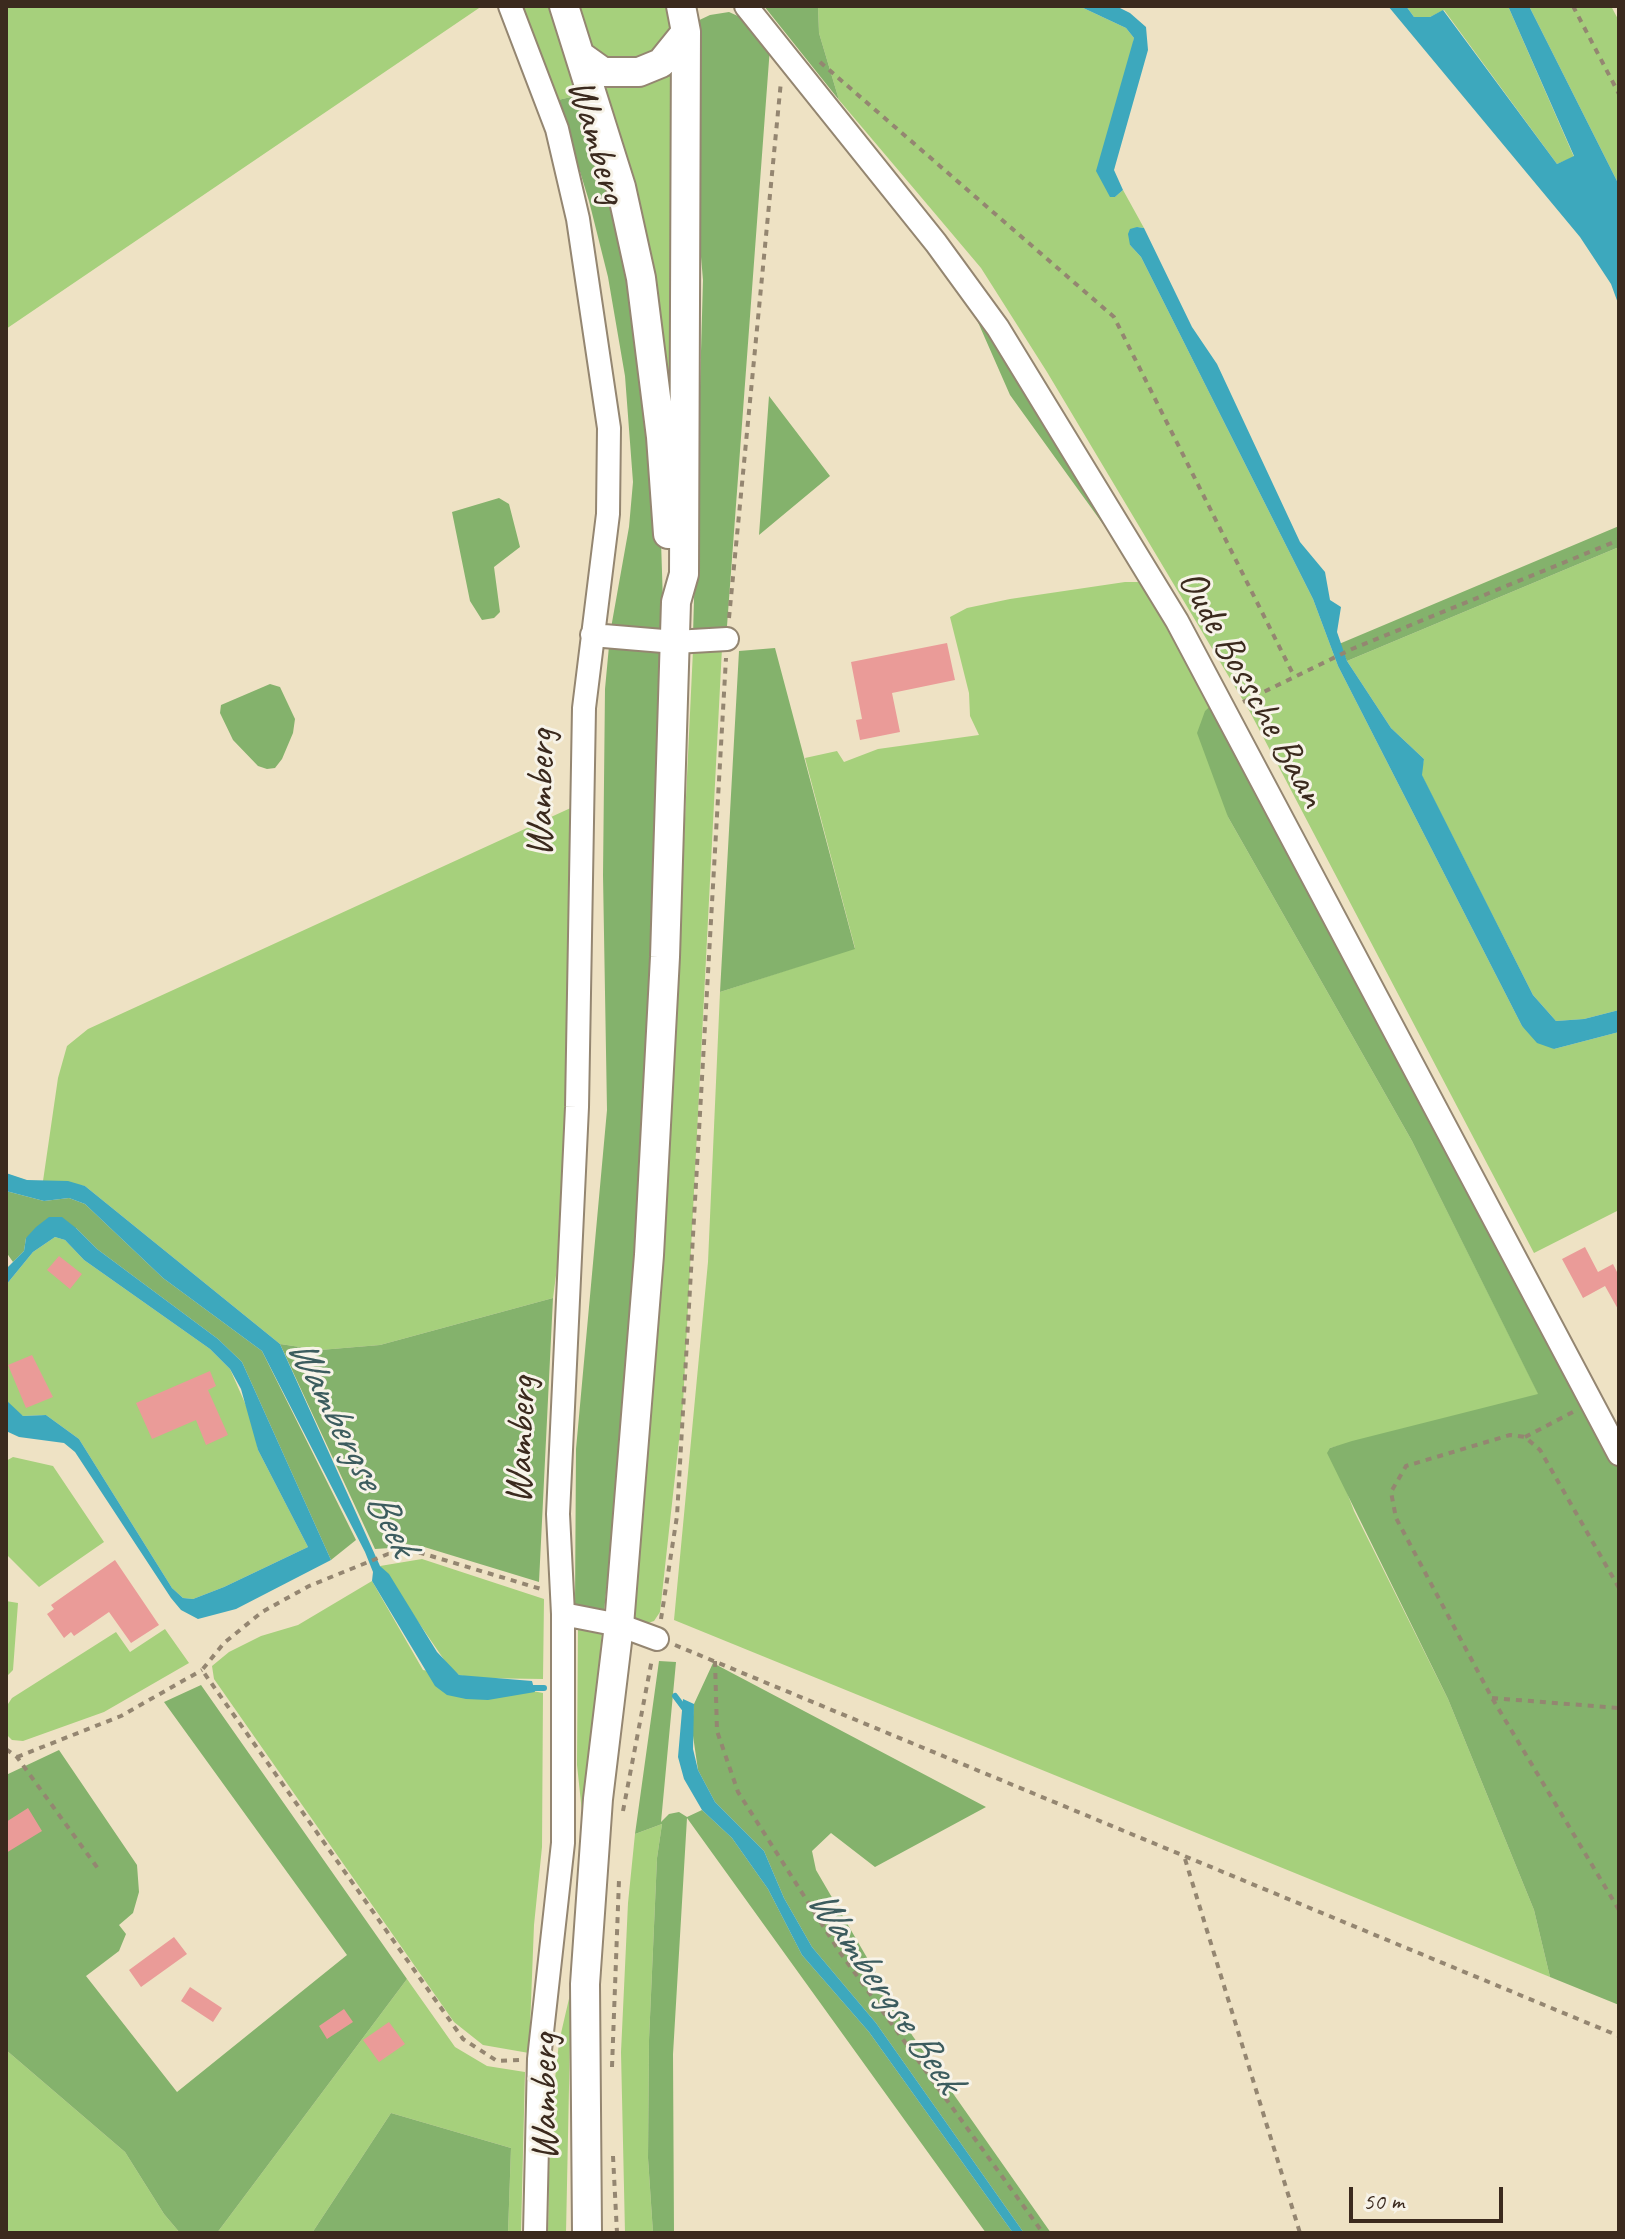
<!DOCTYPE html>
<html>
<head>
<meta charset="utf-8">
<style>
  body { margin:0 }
  #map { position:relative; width:1625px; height:2239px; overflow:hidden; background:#eee2c4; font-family:Caveat,sans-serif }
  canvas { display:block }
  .frame { position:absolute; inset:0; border:8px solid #3b2a1e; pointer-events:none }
  .scale { position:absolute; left:1349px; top:2187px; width:154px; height:36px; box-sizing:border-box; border:4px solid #3b2a1e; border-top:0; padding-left:10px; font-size:24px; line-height:28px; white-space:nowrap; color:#3b2a1e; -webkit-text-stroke:6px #f7f3e8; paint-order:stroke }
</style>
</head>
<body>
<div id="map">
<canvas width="1625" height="2239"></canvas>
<div class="frame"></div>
<div class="scale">50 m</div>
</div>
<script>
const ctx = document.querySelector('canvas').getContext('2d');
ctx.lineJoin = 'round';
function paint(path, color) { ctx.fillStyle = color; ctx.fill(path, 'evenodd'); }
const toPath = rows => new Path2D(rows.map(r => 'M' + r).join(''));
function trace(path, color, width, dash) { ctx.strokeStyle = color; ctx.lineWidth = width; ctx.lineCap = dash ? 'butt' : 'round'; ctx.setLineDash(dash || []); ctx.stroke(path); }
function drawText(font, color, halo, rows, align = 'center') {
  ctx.font = font + ' Caveat,sans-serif'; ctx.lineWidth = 6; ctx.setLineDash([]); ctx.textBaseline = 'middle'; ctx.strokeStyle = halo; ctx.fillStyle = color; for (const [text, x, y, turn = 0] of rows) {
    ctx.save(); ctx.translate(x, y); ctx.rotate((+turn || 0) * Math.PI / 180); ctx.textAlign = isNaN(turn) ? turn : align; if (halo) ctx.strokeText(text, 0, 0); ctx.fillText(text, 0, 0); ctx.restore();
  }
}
const green = toPath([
  [6,6,482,6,6,329],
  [519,6,554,6,584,94,558,100],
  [568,6,673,6,673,33,660,54,616,65,594,53],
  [818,6,1079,6,1126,28,1134,38,1110,196,1115,197,1123,190,1144,228,1137,227,1130,245,1141,257,1313,599,1338,666,1522,1026,1554,1049,1619,1032,1619,1210,1534,1253,1250,712,1047,372,981,268,839,100,819,33],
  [1406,6,1508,6,1574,157,1557,164,1444,10,1430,17,1414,17],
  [1529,6,1611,6,1619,21,1619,185],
  [681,67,679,435,668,436,598,87],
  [1619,547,1619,1010,1584,1019,1556,1021,1533,995,1421,774,1424,759,1391,728,1347,661],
  [1125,582,1143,582,1215,702,1228,817,1412,1141,1539,1395,1330,1448,1354,1511,1448,1699,1534,1910,1550,1977,674,1620,708,1262,720,992,855,948,805,758,837,751,844,762,878,749,979,735,970,716,969,693,950,617,967,608,1010,599],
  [722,648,683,1404,660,1612,654,1621,642,1625,634,1618,665,1240,693,650],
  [575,806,566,1200,553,1298,380,1345,320,1350,280,1344,85,1186,43,1181,58,1078,67,1046,88,1029],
  [55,1237,65,1240,84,1260,210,1349,230,1369,252,1419,258,1450,308,1547,224,1587,193,1599,183,1598,172,1588,79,1439,46,1415,23,1416,13,1410,6,1400,6,1285,33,1252],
  [13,1457,53,1466,104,1542,39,1587,6,1554,6,1461],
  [422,1559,544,1599,543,1679,474,1678,459,1675,449,1667,380,1566],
  [372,1581,423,1670,543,1693,542,1847,534,1925,529,2053,483,2045,454,2022,214,1679,212,1666,229,1652,261,1636,298,1625],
  [6,1601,18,1603,13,1670,6,1677],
  [578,1628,602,1633,584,1831,577,1765],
  [165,1629,189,1663,104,1712,23,1741,12,1740,6,1734,6,1707,12,1698,116,1632,130,1652],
  [662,1824,657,1858,649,2040,648,2158,653,2233,625,2233,621,2052,628,1903,635,1834],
  [407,1979,455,2047,487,2066,525,2072,521,2233,508,2233,511,2148,391,2113,312,2233,217,2233],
  [571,1990,566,2233,548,2233,550,2125,559,2042],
  [6,2050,125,2152,164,2214,180,2233,6,2233]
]);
const forest = toPath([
  [764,6,818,6,819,33,839,100],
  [729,12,760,26,770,47,727,626,723,633,693,635,703,280,694,176,691,24,710,15],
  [584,94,616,189,661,541,664,634,611,628,629,527,633,482,625,376,608,277,589,201,558,100],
  [970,304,1051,425,1131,563,1010,395],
  [769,396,830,476,759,535],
  [499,498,509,504,520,547,494,567,500,612,494,618,482,620,470,601,452,512],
  [1619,526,1619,547,1347,661,1339,644],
  [609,646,665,650,639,1279,604,1612,575,1605,576,1449,607,1110,603,875,605,689],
  [775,648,855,949,720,992,739,651],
  [270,684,280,687,295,719,293,733,282,759,275,768,267,769,258,766,233,740,220,713,221,705],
  [1215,702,1619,1462,1619,2005,1550,1977,1534,1910,1448,1699,1327,1453,1330,1448,1352,1441,1538,1394,1412,1141,1228,817,1197,733,1205,711],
  [6,1191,44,1201,69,1198,85,1204,163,1278,262,1351,356,1540,331,1560,242,1362,218,1339,97,1249,76,1228,26,1238,24,1251,13,1262,6,1252],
  [553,1298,539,1582,421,1546,375,1549,280,1344,320,1350,380,1345],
  [659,1661,676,1662,661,1822,669,1814,679,1812,687,1817,702,1810,732,1838,768,1889,802,1955,869,2032,1013,2233,986,2233,687,1818,673,2054,674,2233,653,2233,648,2158,649,2040,657,1858,662,1824,635,1834],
  [713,1663,986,1807,875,1867,831,1833,812,1851,816,1870,912,2035,1051,2233,1024,2233,876,2023,812,1947,784,1898,764,1851,715,1802,698,1770,692,1729,694,1704],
  [201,1685,407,1979,217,2233,180,2233,164,2214,125,2152,6,2050,6,1775,59,1750,137,1865,139,1892,133,1913,119,1925,126,1934,119,1951,86,1976,177,2092,347,1955,164,1702],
  [391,2113,511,2148,508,2233,312,2233]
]);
const water = toPath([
  [1079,6,1116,6,1130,13,1146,27,1148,50,1114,170,1123,190,1115,197,1110,197,1096,171,1134,38,1126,28],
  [1388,6,1406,6,1414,17,1430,17,1443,10,1557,164,1574,156,1508,6,1529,6,1619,185,1619,306,1611,284,1580,237],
  [1137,227,1144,228,1192,327,1217,364,1300,542,1325,572,1330,600,1341,607,1337,632,1347,661,1391,728,1424,759,1422,775,1533,995,1556,1021,1584,1019,1619,1010,1619,1032,1554,1049,1537,1043,1522,1026,1338,666,1313,599,1141,257,1130,245,1128,234,1130,229],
  [6,1173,27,1180,68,1181,85,1186,280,1344,380,1566,389,1574,437,1652,459,1675,532,1681,535,1692,488,1700,466,1699,447,1695,435,1686,372,1581,373,1572,365,1552,262,1351,163,1278,85,1204,69,1198,44,1201,6,1191],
  [49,1217,62,1217,76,1228,97,1249,218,1339,242,1362,331,1560,236,1609,198,1619,181,1610,171,1598,75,1452,64,1443,19,1437,6,1431,6,1400,23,1416,46,1415,79,1439,172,1588,183,1598,193,1599,224,1587,308,1547,258,1450,241,1389,230,1369,210,1349,84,1260,65,1240,55,1237,33,1252,6,1285,6,1269,24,1251,26,1238,36,1227],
  [683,1699,694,1704,693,1749,698,1770,715,1802,764,1851,784,1898,812,1947,876,2023,1024,2233,1013,2233,869,2032,802,1955,768,1889,732,1838,702,1810,684,1779,678,1757]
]);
const stream = toPath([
  [529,1688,544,1688],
  [675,1696,684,1708]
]);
const building = toPath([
  [947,643,955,680,892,693,900,732,860,740,856,720,862,719,851,662],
  [1585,1247,1598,1272,1613,1264,1619,1276,1619,1311,1605,1286,1583,1298,1562,1259],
  [59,1256,82,1274,70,1289,47,1270],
  [32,1355,53,1397,26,1408,8,1365],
  [210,1371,216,1386,208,1390,228,1435,206,1445,196,1420,152,1439,136,1403],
  [115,1560,159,1625,131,1643,109,1612,74,1636,71,1632,64,1638,47,1614,54,1609,51,1605],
  [28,1808,42,1831,6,1853,6,1822],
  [174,1937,187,1954,141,1987,129,1970],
  [190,1987,222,2008,213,2022,181,2001],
  [344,2009,353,2022,327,2039,319,2026],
  [389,2022,405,2044,379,2062,363,2040]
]);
const path = toPath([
  [1573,6,1619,94],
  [820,62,1114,317,1294,676],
  [729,618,781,81],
  [1243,702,1352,649,1619,540],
  [1525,1437,1573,1412],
  [1619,1588,1540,1450,1525,1437,1510,1435,1406,1466,1391,1492,1396,1518,1492,1698,1619,1910],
  [661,1619,677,1516,726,658],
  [675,1645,1619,2036],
  [715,1661,717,1731,738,1792,839,1951,1043,2233],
  [1492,1698,1619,1708],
  [6,1749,17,1757,99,1870],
  [17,1757,121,1716,202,1670],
  [623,1811,652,1659],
  [1185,1859,1300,2233],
  [519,2060,497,2061,463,2039,202,1670,224,1643,262,1612,309,1586,388,1554,421,1553,541,1589],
  [612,2067,619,1880],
  [613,2156,617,2233]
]);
const minor = toPath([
  [510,6,557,129,578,219,609,428,608,514,584,708,577,1107,558,1514,563,1614,563,1843,539,2059,535,2233],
  [746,6,936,243,998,328,1177,621,1619,1454],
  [592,635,675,642,727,639],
  [563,1614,619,1625,657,1639]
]);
const major = toPath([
  [564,6,621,187,641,278,661,437,668,534],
  [582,57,603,72,639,72,661,63,686,32],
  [587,2233,585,1984,598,1799,619,1625,649,1255,665,957,676,602,684,574,686,32,681,6]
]);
const streetNames = [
  ["Wamberg",596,142,74],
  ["Oude Bossche Baan",1251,689,61],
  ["Wamberg",542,793,-89],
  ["Wamberg",522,1440,-88],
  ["Wamberg",546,2097,-90]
];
const waterNames = [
  ["Wambergse Beek",351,1447,63],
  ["Wambergse Beek",884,1991,55]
];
paint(green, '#a6d07c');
paint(forest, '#84b26c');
paint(water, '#3da8bd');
trace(stream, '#3da8bd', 6);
paint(building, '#ea9b98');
trace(minor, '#948671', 26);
trace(major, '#948671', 32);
trace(path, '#948671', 4, [6, 6]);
trace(minor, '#fff', 22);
trace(major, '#fff', 28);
drawText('40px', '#3b2a1e', '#f7f3e8', streetNames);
drawText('italic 42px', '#3c5c5e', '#f7f3e8', waterNames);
</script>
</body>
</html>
